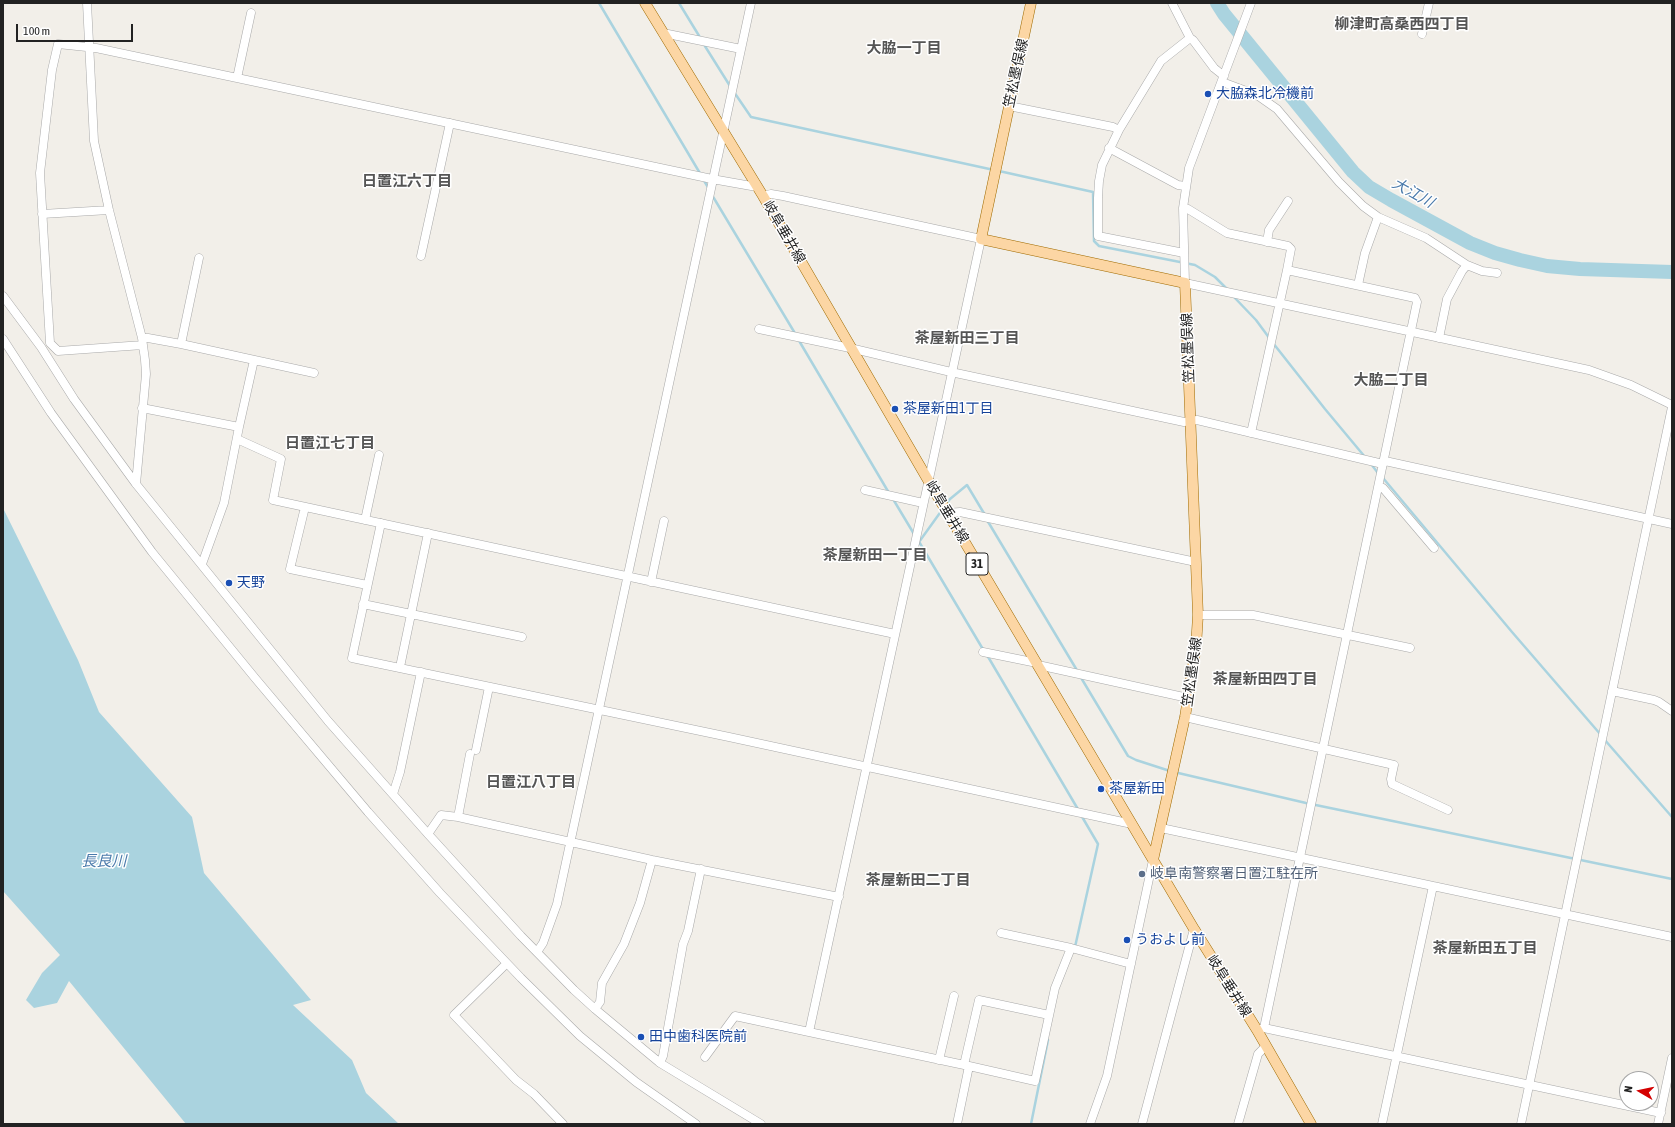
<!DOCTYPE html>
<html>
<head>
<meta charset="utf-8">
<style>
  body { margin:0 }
  #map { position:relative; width:1675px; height:1127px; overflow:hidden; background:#f2efe9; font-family:"Asap Condensed",sans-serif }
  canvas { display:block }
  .frame { position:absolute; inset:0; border:4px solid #222; pointer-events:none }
  .north { position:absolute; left:1619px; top:1071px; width:40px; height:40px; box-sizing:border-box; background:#fff; border:1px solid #a7a7a7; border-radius:50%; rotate:279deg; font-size:11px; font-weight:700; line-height:16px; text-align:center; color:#222 }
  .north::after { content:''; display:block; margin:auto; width:14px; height:18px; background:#d40000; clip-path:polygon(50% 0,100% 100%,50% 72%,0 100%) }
  .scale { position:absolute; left:16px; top:24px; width:117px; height:18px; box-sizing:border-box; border:2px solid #222; border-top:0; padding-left:5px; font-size:12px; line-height:14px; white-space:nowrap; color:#222; -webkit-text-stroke:3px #fff; paint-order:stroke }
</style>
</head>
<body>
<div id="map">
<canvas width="1675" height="1127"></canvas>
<div class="frame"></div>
<div class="north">N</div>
<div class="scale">100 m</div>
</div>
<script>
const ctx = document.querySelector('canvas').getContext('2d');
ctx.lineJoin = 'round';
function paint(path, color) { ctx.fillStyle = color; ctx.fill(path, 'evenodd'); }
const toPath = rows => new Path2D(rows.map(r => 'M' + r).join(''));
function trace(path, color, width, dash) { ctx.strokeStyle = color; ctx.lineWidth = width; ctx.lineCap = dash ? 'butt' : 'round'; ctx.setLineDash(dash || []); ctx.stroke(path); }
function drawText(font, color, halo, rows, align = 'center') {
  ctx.font = font + ' "Asap Condensed","Noto Sans JP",sans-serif'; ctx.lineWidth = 3; ctx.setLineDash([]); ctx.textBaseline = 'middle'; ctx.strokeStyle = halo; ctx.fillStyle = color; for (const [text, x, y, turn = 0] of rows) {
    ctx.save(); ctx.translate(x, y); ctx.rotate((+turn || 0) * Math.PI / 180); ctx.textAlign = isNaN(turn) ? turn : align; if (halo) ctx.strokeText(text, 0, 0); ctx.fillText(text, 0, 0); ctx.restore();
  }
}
const water = toPath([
  [3,508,78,660,99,712,192,817,204,873,311,1000,293,1005,352,1060,366,1093,399,1124,186,1124,69,981,57,1003,34,1008,26,1000,42,973,60,955,3,891]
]);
const stream = toPath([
  [599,3,701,175],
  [679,3,701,39],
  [703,43,730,86],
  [734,92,751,117,994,170],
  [999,171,1093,192,1094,241,1099,246,1195,265,1215,277,1227,289],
  [703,179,709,189],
  [712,195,796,335],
  [1233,296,1256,320,1270,339],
  [798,339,889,493],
  [1273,343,1325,409,1365,457],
  [1371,464,1378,473],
  [1383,478,1512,632,1601,735],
  [893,499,914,534],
  [946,504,950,499,967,485,985,515],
  [987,520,1078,672],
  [918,540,984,651],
  [919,542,942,510],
  [987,655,1079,811],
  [1080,676,1128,756,1136,760,1170,771],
  [1604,739,1672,817],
  [1174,772,1306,803,1672,879],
  [1075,947,1098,844,1081,815],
  [1031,1124,1048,1040]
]);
const river = toPath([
  [1217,3,1224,14,1353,172,1369,187,1391,200,1470,243,1495,253,1520,260,1547,266,1580,269,1672,272]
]);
const minor = toPath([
  [87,3,94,141,109,210,142,338,145,360,146,374,136,484],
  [1172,3,1190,38,1193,40,1214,68,1224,76],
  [1251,3,1189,168,1183,208,1185,283,1589,370,1631,385,1672,405],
  [663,33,741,49],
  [1422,34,1429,3],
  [237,78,251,13],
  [1222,82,1257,95,1277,109,1339,182,1363,206,1378,217,1426,238,1467,265,1482,271,1497,273],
  [1009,106,1113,127,1119,130],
  [1109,148,1178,185,1185,186],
  [763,196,771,194,783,196,981,239,809,1032,969,1066,957,1124],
  [1183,208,1188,209,1227,233,1288,246,1291,249,1287,270,1415,298,1417,302,1264,1028,1257,1030],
  [42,214,109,210],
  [1267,242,1269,230,1288,201],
  [1184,253,1098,236,1098,198,1099,181,1102,165,1119,130,1161,61,1190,38],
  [421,256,450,123],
  [1358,285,1365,253,1378,217],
  [3,296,41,347,74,399,136,484,328,721,428,834,521,936,574,990,595,1009,660,1063,761,1124],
  [759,329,850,348,951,372,1184,422,1197,420,1383,464],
  [142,338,148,338,181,344,314,373],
  [1439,338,1447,299,1462,271,1467,265],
  [3,339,51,413,152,552,255,678,368,812,440,893,521,978,580,1036,636,1082,696,1124],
  [181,344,199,258],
  [143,345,58,351,50,343,40,173,52,70,58,44,96,48,712,179,757,187],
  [142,408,239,427],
  [1251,433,1287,270],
  [237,439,281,459,273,500,895,634],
  [1385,461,1672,524],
  [1379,486,1383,488,1434,548],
  [865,490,923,503],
  [305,507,290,569,367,585],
  [947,513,960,512,1196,562],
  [365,520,379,455],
  [381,523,352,658,729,737,1132,824],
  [202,564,224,503,239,427,254,360],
  [651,582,664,521],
  [363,604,522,637],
  [1198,615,1253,615,1410,648],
  [983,652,1037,663],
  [1038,665,1188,698],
  [400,667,428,533],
  [1612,691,1654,700,1659,702,1672,711],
  [1185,717,1394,765,1391,779,1392,784,1448,810],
  [476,750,489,687],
  [393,794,400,772,421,672],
  [458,817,470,754],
  [1161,828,1672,937],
  [428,834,441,815,458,817,652,860,839,897],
  [1001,933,1071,948,1131,964],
  [537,952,543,943,557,904,751,3],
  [503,967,454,1015,516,1080,534,1094,563,1124],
  [595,1009,600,1002,602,983,624,944,640,903,652,860],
  [1264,1028,1661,1113],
  [705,1057,735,1016,809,1032],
  [939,1060,954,996],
  [660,1063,663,1056,683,944,688,931,701,869],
  [964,1065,979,1000,1049,1015],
  [969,1066,1035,1081,1055,988,1071,948],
  [1090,1124,1107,1076,1153,860],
  [1142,1124,1194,929],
  [1238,1124,1258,1054,1266,1046],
  [1382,1124,1433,886],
  [1521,1124,1672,407],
  [1658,1124,1672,1058]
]);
const major = toPath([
  [645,3,763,196,928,480,1194,929,1257,1030,1311,1124],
  [1031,3,981,239,1185,283,1198,615,1196,647,1185,717,1153,860]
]);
const markers = [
  [1208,94,4,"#1a4fb4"],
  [895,409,4,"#1a4fb4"],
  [229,583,4,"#1a4fb4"],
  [1101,789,4,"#1a4fb4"],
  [1142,874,4,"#5c6f8a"],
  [1127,940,4,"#1a4fb4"],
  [641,1037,4,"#1a4fb4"]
];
const shields = [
  [977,564,22]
];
const shieldNames = [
  ["31",977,564]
];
const streetNames = [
  ["笠松墨俣線",1016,73,-78],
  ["岐阜垂井線",784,232,60],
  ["笠松墨俣線",1188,348,-92],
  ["岐阜垂井線",947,512,59],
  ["笠松墨俣線",1192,672,-82],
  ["岐阜垂井線",1229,986,58]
];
const transitNames = [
  ["大脇森北冷機前",1216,94],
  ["茶屋新田1丁目",903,409],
  ["天野",237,583],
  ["茶屋新田",1109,789],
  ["うおよし前",1135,940],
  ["田中歯科医院前",649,1037]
];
const serviceNames = [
  ["岐阜南警察署日置江駐在所",1150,874]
];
const neighbourhoodNames = [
  ["柳津町高桑西四丁目",1402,24],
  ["大脇一丁目",904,48],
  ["日置江六丁目",407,181],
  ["茶屋新田三丁目",967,338],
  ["大脇二丁目",1391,380],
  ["日置江七丁目",330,443],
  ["茶屋新田一丁目",875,555],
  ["茶屋新田四丁目",1265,679],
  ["日置江八丁目",531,782],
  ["茶屋新田二丁目",918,880],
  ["茶屋新田五丁目",1485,948]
];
const waterNames = [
  ["大江川",1413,193,29],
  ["長良川",104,861]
];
paint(water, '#aad3df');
trace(stream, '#aad3df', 2.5);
trace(river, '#aad3df', 14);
trace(minor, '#a9a9a9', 9);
trace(major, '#a06b00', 11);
trace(minor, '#fff', 8);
trace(major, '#fcd6a4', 10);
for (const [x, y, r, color] of markers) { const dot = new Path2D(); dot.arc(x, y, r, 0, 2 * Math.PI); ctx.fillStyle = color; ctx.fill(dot); trace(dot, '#fff', 1.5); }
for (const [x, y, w] of shields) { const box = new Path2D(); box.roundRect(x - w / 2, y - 11, w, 22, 3); ctx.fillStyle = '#fff'; ctx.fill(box); trace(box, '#222', 1); }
drawText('bold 13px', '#222', null, shieldNames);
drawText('14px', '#222', '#fff', streetNames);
drawText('14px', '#164399', '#fff', transitNames, 'left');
drawText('14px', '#4e5e75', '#fff', serviceNames, 'left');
drawText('bold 15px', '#555', '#fff', neighbourhoodNames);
drawText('italic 15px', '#4a7aab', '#fff', waterNames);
</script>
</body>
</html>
